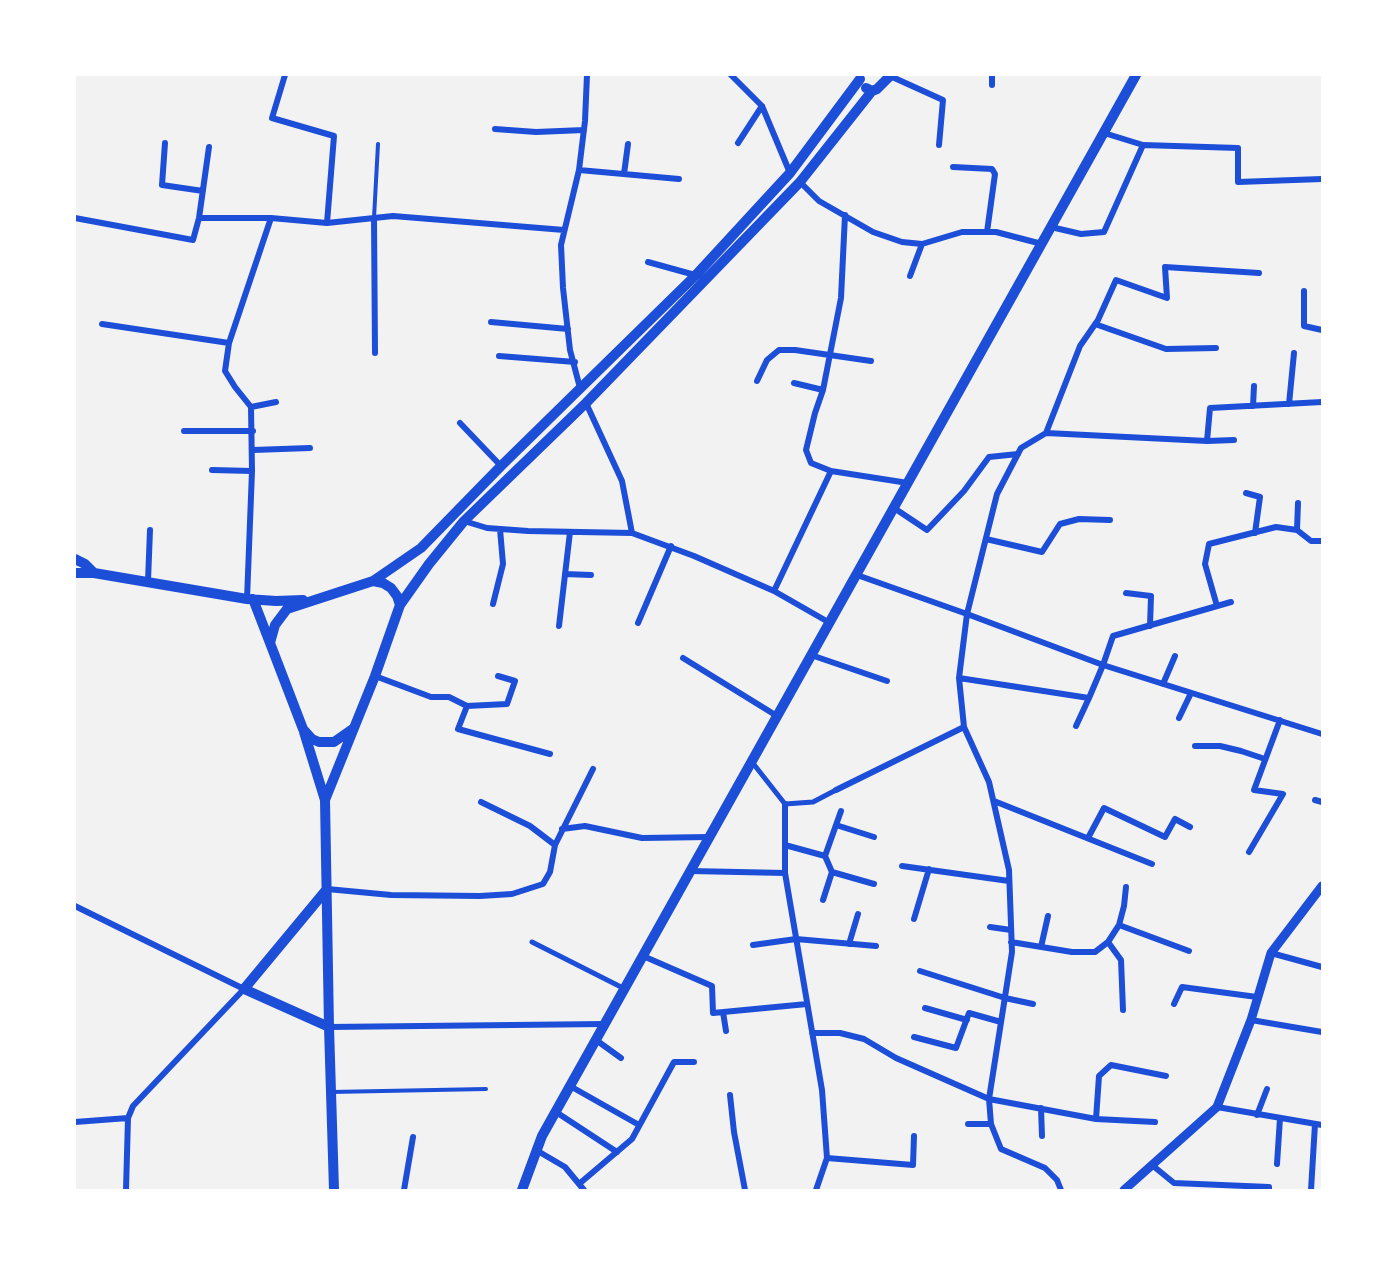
<!DOCTYPE html>
<html>
<head>
<meta charset="utf-8">
<style>
  body { margin:0 }
  #map { position:relative; width:1397px; height:1265px; overflow:hidden; background:#f2f2f2; font-family:"Varela Round",sans-serif }
  canvas { display:block }
  .frame { position:absolute; inset:0; border:76px solid #fff; pointer-events:none }
</style>
</head>
<body>
<div id="map">
<canvas width="1397" height="1265"></canvas>
<div class="frame"></div>
</div>
<script>
const ctx = document.querySelector('canvas').getContext('2d');
ctx.lineJoin = 'round';
const toPath = rows => new Path2D(rows.map(r => 'M' + r).join(''));
function trace(path, color, width, dash) { ctx.strokeStyle = color; ctx.lineWidth = width; ctx.lineCap = dash ? 'butt' : 'round'; ctx.setLineDash(dash || []); ctx.stroke(path); }
const service = toPath([
  [374,218,378,144],
  [331,1092,486,1089]
]);
const pedestrian = toPath([
  [752,762,785,804,813,802,836,790],
  [532,942,625,989]
]);
const minor = toPath([
  [285,75,272,118,334,136,327,223],
  [731,75,762,106,790,173],
  [890,76,943,100,939,145],
  [992,85,992,75],
  [495,129,536,132,584,130],
  [1104,133,1143,145,1238,148,1238,182,1322,179],
  [165,143,162,185,203,191],
  [738,143,762,106],
  [953,167,992,169,995,174,987,232],
  [579,170,679,179],
  [624,174,628,144],
  [800,182,819,201,873,232,902,242,922,244,962,232,996,232,1042,244],
  [845,215,841,298,823,390,815,413,806,450,811,463,831,471,908,483],
  [75,218,193,240,199,218,209,147],
  [199,218,271,218,327,223,393,216,564,230],
  [374,218,375,353],
  [1051,227,1081,234,1104,232,1143,145],
  [648,262,695,275],
  [910,276,922,244],
  [1304,291,1304,326,1322,330],
  [491,322,568,329],
  [102,324,229,343],
  [1095,324,1166,349,1216,348],
  [499,356,575,362],
  [757,381,767,360,779,350,795,350,871,361],
  [794,383,823,390],
  [580,388,570,350,563,288,561,245,579,170,585,121,587,75],
  [586,403,622,481,632,533],
  [1289,404,1294,353],
  [1253,406,1254,386],
  [251,407,276,402],
  [460,423,501,466],
  [184,431,253,431],
  [1046,433,1207,441,1234,440],
  [1207,441,1210,408,1322,402],
  [253,450,310,448],
  [212,470,252,471],
  [1246,493,1260,497,1255,533],
  [894,508,927,530,964,491,989,457,1018,454],
  [464,521,487,528,528,531,632,533,694,556,774,591,830,623],
  [1297,530,1298,503],
  [986,539,1042,552,1060,524,1079,519,1110,520],
  [565,574,591,575],
  [857,575,967,614,1103,665,1322,734],
  [148,581,150,530],
  [774,591,831,471],
  [1126,593,1151,596,1150,626],
  [247,599,252,471,251,407,235,387,225,371,229,343,271,218],
  [493,604,503,564,500,529],
  [1217,606,1205,564,1209,544,1276,527,1297,530,1311,541,1322,541],
  [638,623,671,546],
  [559,626,570,532],
  [811,655,887,681],
  [683,658,777,716],
  [375,676,431,697,449,697,467,706,458,729,550,754],
  [959,678,1089,698,1103,665,1113,636,1231,602],
  [1163,684,1175,656],
  [467,706,507,704,515,681,498,676],
  [1179,718,1191,693],
  [1076,726,1089,698],
  [1195,746,1220,746,1241,751,1265,759],
  [836,790,964,727],
  [1315,800,1322,802],
  [994,801,1152,864],
  [481,802,530,826,555,845],
  [785,804,785,873,822,1090,827,1158,816,1190],
  [841,811,825,856,832,872,874,884],
  [836,825,874,837],
  [562,829,585,826,642,838,709,837],
  [1088,838,1104,808,1165,837,1175,819,1190,827],
  [785,845,825,856],
  [1249,852,1283,794,1254,790,1280,720],
  [902,866,1009,881],
  [691,871,785,873],
  [327,889,391,895,480,896,512,894,543,884,550,872,555,845,593,769],
  [823,900,832,872],
  [75,906,244,989,133,1106,128,1118,126,1190],
  [914,919,929,869],
  [1119,925,1189,951],
  [990,927,1011,930],
  [1011,942,1072,952,1095,952,1108,942,1119,925,1124,906,1126,887],
  [1108,942,1121,960,1123,1010],
  [849,944,858,914],
  [753,945,796,939,876,946],
  [1041,947,1048,916],
  [1271,953,1322,967],
  [643,956,712,986,713,1013,807,1004],
  [920,971,1005,998,1033,1004],
  [1174,1004,1182,987,1257,997],
  [925,1008,967,1020],
  [723,1012,726,1031],
  [1251,1020,1322,1032],
  [329,1027,604,1024],
  [812,1033,840,1033,864,1039,896,1058,989,1099,1096,1119,1155,1122],
  [914,1037,956,1048,969,1013,1001,1022],
  [596,1040,621,1058],
  [570,1086,639,1125],
  [730,1095,734,1132,745,1190],
  [1217,1107,1322,1125],
  [1041,1108,1042,1136],
  [556,1112,617,1152],
  [1257,1115,1267,1089],
  [1096,1119,1099,1076,1111,1065,1166,1076],
  [75,1122,128,1118],
  [968,1124,991,1124],
  [536,1150,565,1167,584,1190],
  [827,1158,913,1165,914,1136],
  [1277,1164,1280,1118],
  [1152,1165,1174,1183,1269,1187,1269,1190],
  [579,1184,632,1139,674,1062,694,1062],
  [404,1190,413,1137],
  [1061,1190,1057,1180,1045,1168,1001,1149,991,1124,989,1099,1012,952,1009,870,989,782,964,727,959,678,967,614,997,494,1021,448,1046,433,1080,346,1098,320,1116,280,1167,298,1165,267,1259,273],
  [1311,1190,1315,1124]
]);
const tertiary = toPath([
  [1124,1190,1217,1107,1251,1020,1271,953,1322,886]
]);
const secondary = toPath([
  [866,88,872,91,877,89,891,75],
  [75,559,85,564,94,573],
  [75,573,94,573,247,599,276,601,303,600],
  [373,581,421,548,501,466,696,275,790,173,860,79],
  [253,599,270,643],
  [400,605,429,564,464,521,586,403,800,182,872,91],
  [304,732,325,800,329,1027,244,989,327,889],
  [325,800,354,728,375,676,400,605,397,596,391,588,383,583,373,581,287,609,275,625,270,643,303,729,312,739,319,742,334,742,354,728],
  [329,1027,334,1190]
]);
const primary = toPath([
  [522,1190,542,1136,1136,75]
]);
trace(service, '#1d4ed8', 4);
trace(pedestrian, '#1d4ed8', 5);
trace(minor, '#1d4ed8', 6);
trace(tertiary, '#1d4ed8', 9);
trace(secondary, '#1d4ed8', 10);
trace(primary, '#1d4ed8', 10);
</script>
</body>
</html>
